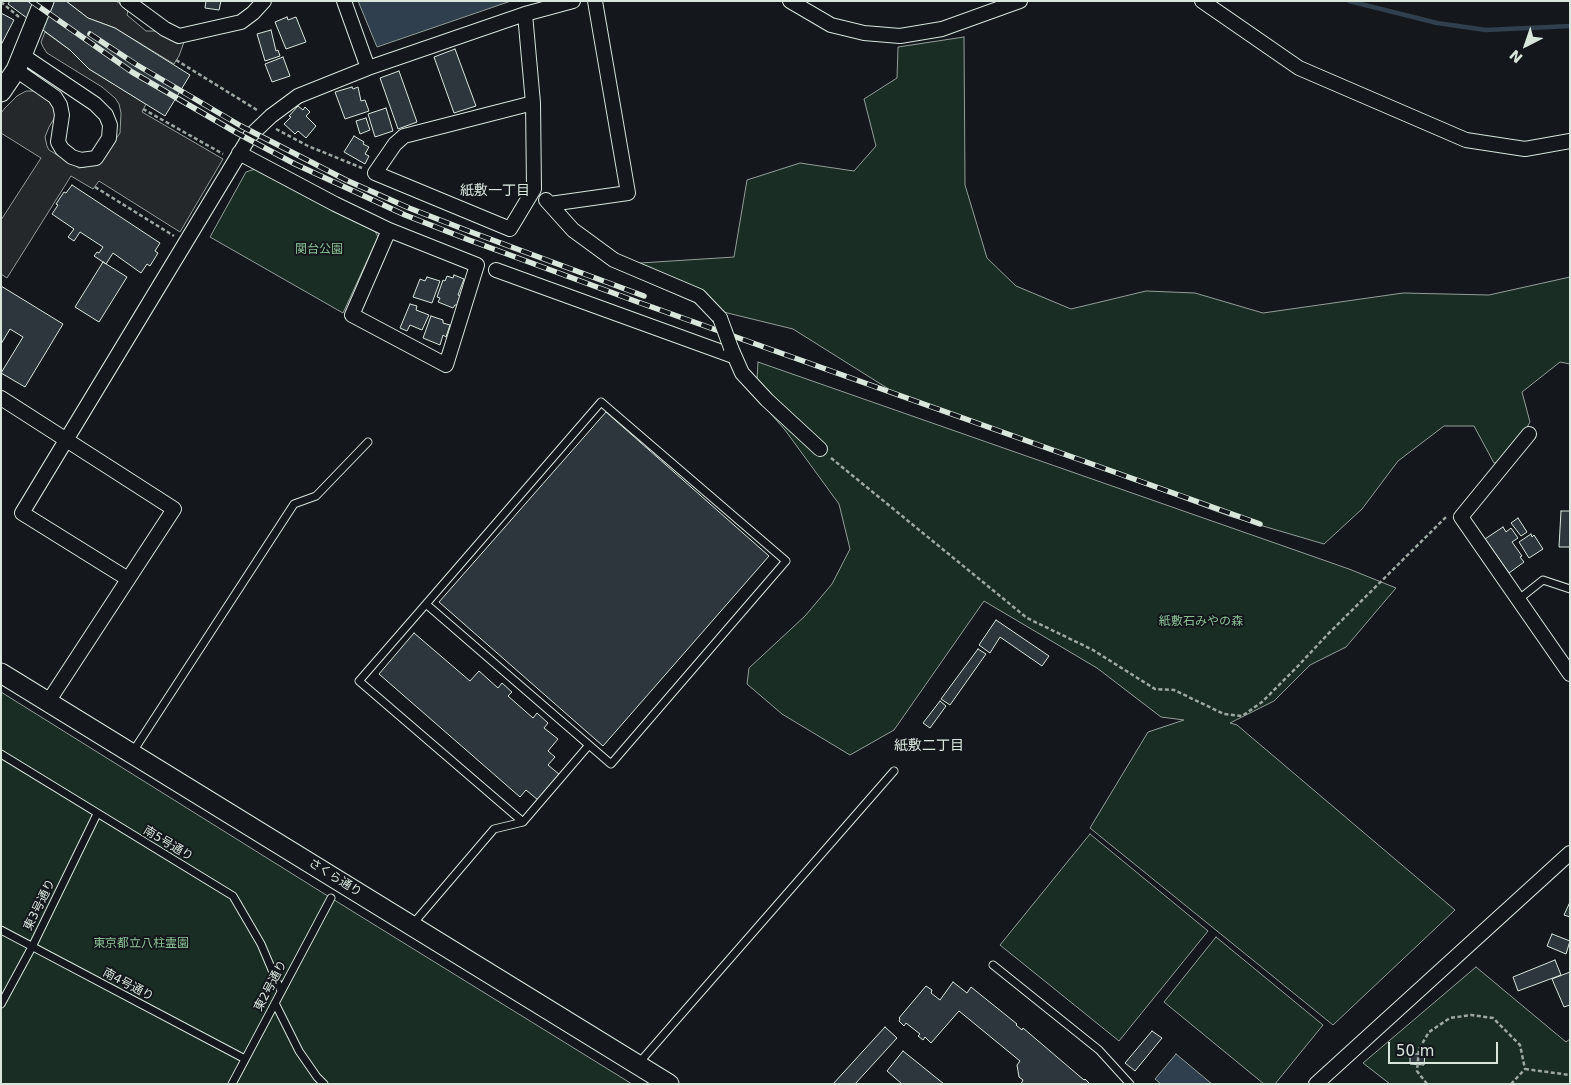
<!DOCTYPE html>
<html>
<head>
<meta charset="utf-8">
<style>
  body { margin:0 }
  #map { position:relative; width:1571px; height:1085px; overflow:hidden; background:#14181c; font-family:"DejaVu Sans",sans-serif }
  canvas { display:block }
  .frame { position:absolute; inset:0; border:2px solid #d8e6dc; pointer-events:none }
  .north { position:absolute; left:1501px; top:20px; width:50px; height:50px; -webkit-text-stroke:4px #14181c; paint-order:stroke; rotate:221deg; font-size:14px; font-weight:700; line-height:20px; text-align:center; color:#d8e6dc }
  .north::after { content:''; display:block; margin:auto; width:18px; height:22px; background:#d8e6dc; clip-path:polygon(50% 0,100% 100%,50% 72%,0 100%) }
  .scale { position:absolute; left:1388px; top:1042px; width:110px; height:22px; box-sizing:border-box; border:2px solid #d8e6dc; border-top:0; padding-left:6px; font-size:15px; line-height:18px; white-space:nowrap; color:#d8e6dc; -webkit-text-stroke:4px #14181c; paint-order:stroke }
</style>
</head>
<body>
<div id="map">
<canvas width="1571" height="1085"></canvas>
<div class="frame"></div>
<div class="north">N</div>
<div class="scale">50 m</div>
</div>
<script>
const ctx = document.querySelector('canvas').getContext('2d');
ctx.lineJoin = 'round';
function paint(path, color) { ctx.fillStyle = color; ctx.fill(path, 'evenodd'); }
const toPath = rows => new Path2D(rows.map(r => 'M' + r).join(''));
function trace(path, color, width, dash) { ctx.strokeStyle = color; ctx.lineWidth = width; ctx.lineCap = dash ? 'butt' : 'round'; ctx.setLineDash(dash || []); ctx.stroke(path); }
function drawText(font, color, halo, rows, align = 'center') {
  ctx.font = font + ' "DejaVu Sans","Noto Sans JP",sans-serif'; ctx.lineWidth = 4; ctx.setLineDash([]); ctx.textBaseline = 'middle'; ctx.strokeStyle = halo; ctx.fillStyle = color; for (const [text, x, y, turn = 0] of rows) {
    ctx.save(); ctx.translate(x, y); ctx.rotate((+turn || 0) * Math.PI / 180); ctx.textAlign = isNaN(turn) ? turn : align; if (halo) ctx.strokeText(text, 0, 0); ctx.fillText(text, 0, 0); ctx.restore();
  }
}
const green = toPath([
  [964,37,965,185,987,258,1016,286,1071,309,1146,291,1195,293,1263,313,1403,293,1489,295,1570,277,1570,364,1560,362,1522,392,1530,422,1508,460,1494,463,1474,426,1444,426,1398,461,1362,509,1324,544,1229,516,895,393,793,329,707,308,609,265,734,257,747,180,800,163,854,171,876,146,864,99,897,78,898,47,964,37],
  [255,169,375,231,378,237,343,313,210,237,246,172,255,169],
  [758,362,1349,569,1396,588,1346,647,1310,665,1274,701,1230,723,1237,725,1455,910,1333,1025,1090,828,1148,732,1184,720,1161,717,1097,668,984,601,894,730,850,755,782,714,747,684,749,668,805,616,832,584,850,549,839,504,785,430,756,397,758,362],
  [1,692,331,898,632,1084,1,1084,1,692],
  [1090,834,1208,931,1119,1041,1000,945,1090,834],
  [1216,937,1323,1025,1275,1084,1264,1084,1164,1002,1216,937],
  [1476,967,1566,1042,1570,1039,1570,1084,1390,1084,1363,1063,1476,967]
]);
const parking = toPath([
  [66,1,116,1,128,10,127,15,146,31,156,31,170,39,184,42,179,56,174,64,115,28,88,18,66,1],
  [45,32,70,50,89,69,146,104,142,112,223,159,180,232,99,181,93,189,71,176,7,278,1,274,1,220,41,158,1,133,1,113,5,108,17,96,26,91,36,91,49,98,56,112,55,117,49,127,45,137,47,146,49,150,79,168,98,164,120,133,121,113,119,104,115,98,102,87,47,53,43,47,41,42,45,32]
]);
const water = toPath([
  [358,1,511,1,377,47,358,1],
  [1176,1054,1212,1084,1161,1084,1155,1079,1176,1054]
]);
const stream = toPath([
  [1349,1,1437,23,1486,30,1570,26]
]);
const building = toPath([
  [10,1,66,1,88,18,115,28,190,75,165,116,89,69,70,50,8,4,10,1],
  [206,1,221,1,219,10,205,8,206,1],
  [1,13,14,20,1,45,1,13],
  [287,17,288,20,296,17,306,42,286,49,275,22,287,17],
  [271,30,276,51,278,50,280,56,265,61,257,34,271,30],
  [455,49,476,106,454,113,434,57,455,49],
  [283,57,290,76,272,82,265,64,283,57],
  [399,71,417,122,398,129,380,78,399,71],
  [352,87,353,89,358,87,361,101,365,100,369,111,345,119,335,92,352,87],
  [298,106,303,110,305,107,310,112,306,116,316,126,306,138,298,131,295,134,284,124,291,117,289,116,298,106],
  [386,108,393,131,375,137,368,114,386,108],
  [366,118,370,130,360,134,356,121,366,118],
  [354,136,364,142,363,144,369,147,365,154,369,156,365,164,344,152,354,136],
  [72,185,160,243,155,251,158,253,150,266,147,264,141,273,113,253,106,264,94,256,97,252,99,253,103,247,80,232,74,241,68,237,74,229,52,214,58,205,56,204,64,192,66,193,72,185],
  [103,262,127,277,99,322,75,307,103,262],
  [454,275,464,279,458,295,460,296,457,305,455,305,453,308,438,302,440,298,437,297,443,280,445,281,447,276,453,278,454,275],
  [427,277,440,281,432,303,413,297,420,279,425,281,427,277],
  [1,286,63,324,25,387,1,373,23,337,10,329,1,344,1,286],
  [410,304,417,306,416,310,429,315,422,330,410,325,407,331,400,328,410,304],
  [431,316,443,320,443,323,450,325,446,337,443,335,440,345,423,338,431,316],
  [606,412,769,556,603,746,439,602,606,412],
  [1561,511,1570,511,1570,547,1559,547,1561,511],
  [1518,518,1527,532,1521,536,1511,523,1518,518],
  [1503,527,1506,532,1511,528,1518,538,1512,542,1522,556,1520,557,1524,562,1509,573,1485,539,1503,527],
  [1531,534,1532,537,1534,535,1543,549,1529,558,1519,542,1531,534],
  [996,620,1049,656,1042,666,1000,637,990,653,979,645,996,620],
  [414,633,470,681,479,671,498,688,502,683,512,692,508,696,533,718,537,713,548,723,544,728,558,739,548,751,555,757,548,765,560,775,538,800,526,790,520,797,379,674,414,633],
  [978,649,986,654,950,705,941,699,978,649],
  [940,701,946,706,930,728,923,723,940,701],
  [1570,902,1570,917,1564,915,1570,902],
  [1552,934,1570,941,1566,954,1547,946,1552,934],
  [1555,960,1561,975,1518,991,1513,977,1555,960],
  [1570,972,1570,1005,1564,1007,1552,979,1570,972],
  [953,982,967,993,971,987,1017,1024,1016,1025,1022,1030,1023,1028,1084,1080,1085,1079,1090,1084,1021,1084,1023,1080,1019,1077,1017,1065,1020,1061,959,1011,931,1043,925,1037,923,1040,918,1036,920,1034,906,1023,904,1026,899,1021,900,1019,899,1018,926,986,932,990,931,993,940,1000,953,982],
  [885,1027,897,1038,855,1084,833,1084,885,1027],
  [1152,1031,1162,1038,1135,1071,1125,1063,1152,1031],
  [903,1051,944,1084,902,1084,887,1071,903,1051],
  [1410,1054,1425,1054,1424,1065,1410,1064,1410,1054]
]);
const path = toPath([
  [1,2,19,17],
  [176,60,257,110],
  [143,109,223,154],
  [276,129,308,146,362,168],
  [95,187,174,236],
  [831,458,1027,618,1093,650,1155,689,1174,690,1224,714,1242,716,1262,702,1297,667,1328,634,1447,516],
  [1525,1069,1570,1075],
  [1427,1084,1417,1071,1419,1049,1429,1032,1450,1018,1471,1015,1493,1018,1520,1045,1525,1069],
  [1511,1084,1525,1069]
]);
const lane = toPath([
  [1519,599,1543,580,1570,589],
  [426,604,601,402,786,561,611,764,589,745],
  [132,753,294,504,316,496,368,442],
  [1,754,233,896,261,944,281,991],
  [412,925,494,829,523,822,589,745,426,604,359,681,523,822],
  [1,930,245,1059],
  [993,965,1099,1050,1130,1084],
  [275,1003,299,1051,317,1077,324,1084],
  [1,1004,32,947,97,814],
  [638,1064,894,771],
  [232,1084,331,898]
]);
const street = toPath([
  [127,1,165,29,179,36,241,22,253,13,264,1],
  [344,1,368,68],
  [790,1,831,25,864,33,900,36,942,29,1020,1],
  [1202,1,1299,68,1466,140,1525,149,1570,141],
  [525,14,533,103,534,189,510,229,375,173,395,144,404,136,533,103],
  [16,70,55,97,60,105,62,115,58,142,62,149,72,157,81,160,96,158,109,138,110,125,106,115,95,104,22,55],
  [239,153,335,204,389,230,477,265,446,365,352,315,389,230],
  [546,200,573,230,614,260,699,296,720,318],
  [550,204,628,193,595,1],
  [496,270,733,356],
  [731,348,742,373,767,400,820,449],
  [1,398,174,509,48,702],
  [1529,434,1461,517,1570,674],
  [128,579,22,513,250,136,271,116,298,96,368,68,525,14,573,1],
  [1316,1084,1570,853]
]);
const secondary = toPath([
  [1,92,16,70,44,1],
  [1,673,669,1084]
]);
const rail = toPath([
  [31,1,132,72,237,133,295,164,405,215,469,240,635,301,1260,524],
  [90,34,137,65,241,126,346,180,409,208,471,232,644,296]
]);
const streetBridge = toPath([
  [720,318,731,348]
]);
const parkNames = [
  ["関台公園",319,250],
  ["紙敷石みやの森",1201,622],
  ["東京都立八柱霊園",141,944]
];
const streetNames = [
  ["南5号通り",168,844,31],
  ["さくら通り",335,878,32],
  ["東3号通り",40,905,-64],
  ["南4号通り",128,985,28],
  ["東2号通り",271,986,-62]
];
const neighbourhoodNames = [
  ["紙敷一丁目",495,191],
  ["紙敷二丁目",929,746]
];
paint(green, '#1a2d24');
trace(green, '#939e99', 1);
paint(parking, '#24282b');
trace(parking, '#939e99', 1);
paint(water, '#2f3f4d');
trace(water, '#939e99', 1);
trace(stream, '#2f3f4d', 4.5);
paint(building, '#2c363c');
trace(building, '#d8e6dc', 1);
trace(lane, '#d8e6dc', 9);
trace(street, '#d8e6dc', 16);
trace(secondary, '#d8e6dc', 21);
trace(path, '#9da8a2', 2.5, [4, 2.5]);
trace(lane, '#14181c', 7);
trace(street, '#14181c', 14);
trace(secondary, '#14181c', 19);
trace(rail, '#d8e6dc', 5.5);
trace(rail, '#14181c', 4, [11]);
trace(streetBridge, '#d8e6dc', 16, []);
trace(streetBridge, '#14181c', 14);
drawText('12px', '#8ac095', '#14181c', parkNames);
drawText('12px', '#d8e6dc', '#14181c', streetNames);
drawText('14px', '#d8e6dc', '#14181c', neighbourhoodNames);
</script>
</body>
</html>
